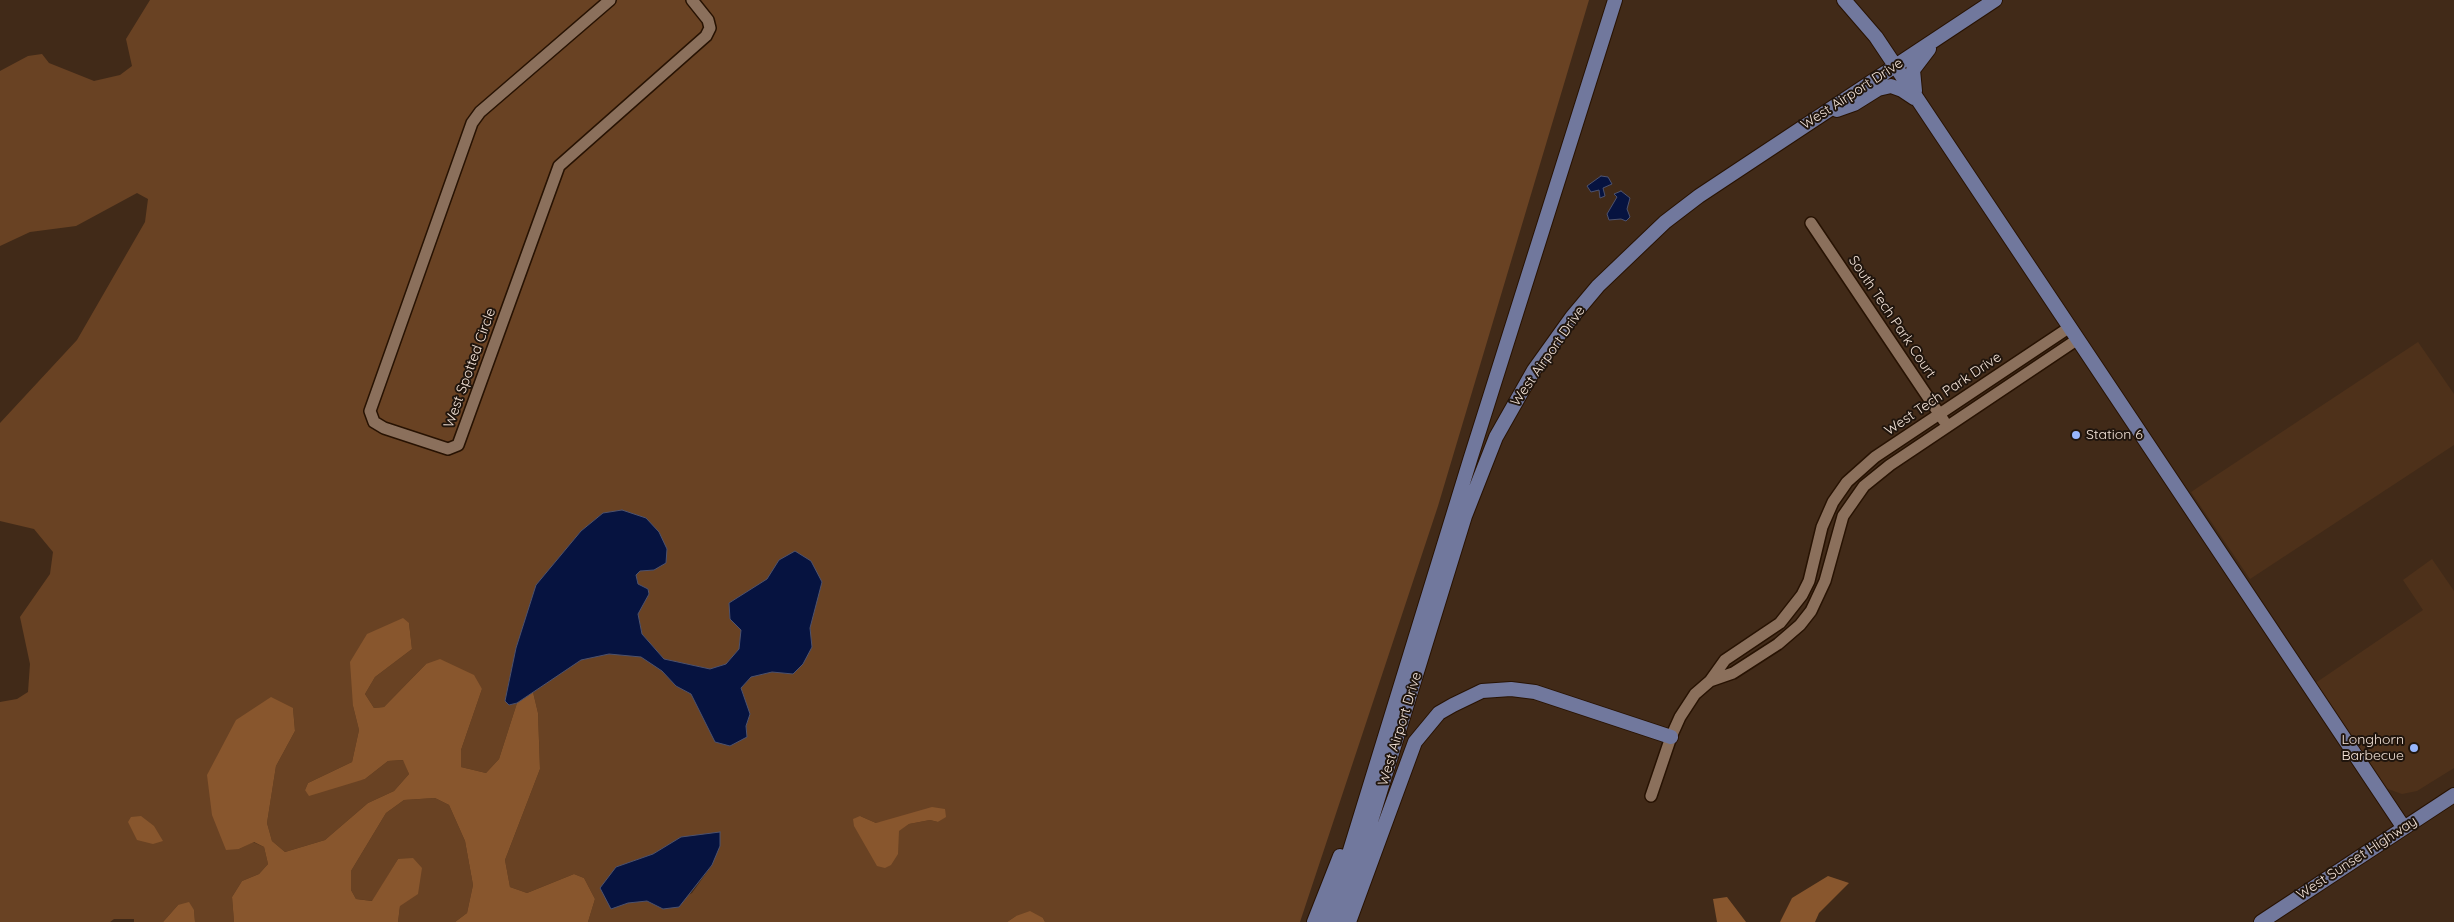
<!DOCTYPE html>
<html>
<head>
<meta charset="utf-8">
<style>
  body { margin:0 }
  canvas { display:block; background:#412a18 }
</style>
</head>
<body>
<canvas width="2454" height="922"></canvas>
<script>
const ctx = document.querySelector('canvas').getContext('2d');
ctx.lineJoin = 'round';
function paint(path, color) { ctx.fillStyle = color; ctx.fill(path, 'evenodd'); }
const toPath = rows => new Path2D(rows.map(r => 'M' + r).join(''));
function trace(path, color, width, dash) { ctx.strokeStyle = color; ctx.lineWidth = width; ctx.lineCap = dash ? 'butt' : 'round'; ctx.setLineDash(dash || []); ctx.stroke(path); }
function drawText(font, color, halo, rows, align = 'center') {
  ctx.font = font + ' Quicksand,sans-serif'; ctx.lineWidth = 4; ctx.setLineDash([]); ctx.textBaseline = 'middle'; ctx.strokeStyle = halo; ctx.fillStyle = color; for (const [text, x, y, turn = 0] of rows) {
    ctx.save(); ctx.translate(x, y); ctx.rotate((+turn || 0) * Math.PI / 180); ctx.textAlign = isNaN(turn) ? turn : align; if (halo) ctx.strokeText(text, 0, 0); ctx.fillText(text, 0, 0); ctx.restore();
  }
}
const built = toPath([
  [2418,342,2454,394,2454,445,2250,579,2191,492],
  [2432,559,2454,591,2454,768,2417,791,2402,794,2388,789,2380,783,2314,684,2423,610,2403,580]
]);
const green = toPath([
  [150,0,1589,0,1438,506,1300,922,1045,922,1043,918,1016,916,1007,922,588,922,595,899,584,878,574,874,527,893,510,887,505,860,540,769,538,713,533,692,581,660,609,654,641,657,662,671,676,686,691,694,704,717,747,737,746,726,750,714,741,688,751,677,772,672,793,674,812,647,810,628,814,605,779,560,768,579,729,603,730,619,741,630,739,649,726,664,710,669,664,659,642,634,638,614,649,594,648,589,638,584,636,575,640,571,654,570,603,513,581,531,536,585,516,648,505,700,509,705,517,703,499,759,486,773,461,767,461,750,482,689,426,664,384,707,374,708,365,694,375,677,412,649,409,623,353,706,359,730,352,762,308,783,305,790,365,779,388,761,404,760,409,774,394,791,368,803,325,840,285,852,272,841,267,823,276,766,295,731,293,708,239,849,253,842,264,847,268,864,259,874,242,881,232,897,234,922,195,922,194,910,178,905,163,922,134,922,134,919,114,919,110,922,0,922,0,702,17,699,28,692,30,664,20,617,50,574,53,552,34,529,0,521,0,423,77,340,145,222,148,199,137,193,76,226,30,232,0,246,0,71,28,56,42,54,49,63,94,81,120,75,132,66,126,39],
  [860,816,876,823,946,816,938,822,930,820,909,824,898,831,898,854],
  [681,837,712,865,692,893,663,909,647,901,628,903,611,908,616,867,653,854],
  [435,798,449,805,465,841,473,885,467,913,455,922,398,922,400,906,398,859,373,901,356,899,351,890,351,871,386,813,404,800]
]);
const forest = toPath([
  [403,618,409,623,412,649,375,677,365,694,374,708,384,707,426,664,440,659,474,675,482,689,461,750,461,767,486,773,499,759,517,703,533,692,538,713,540,769,505,860,510,887,527,893,574,874,584,878,595,899,588,922,455,922,467,913,473,885,465,841,449,805,435,798,404,800,386,813,351,871,351,890,356,899,372,901,398,859,413,858,422,868,418,894,400,906,398,922,234,922,232,897,242,881,259,874,268,864,264,847,254,842,239,849,226,850,212,815,207,775,236,720,271,697,293,708,295,731,276,766,267,823,272,841,285,852,325,840,368,803,394,791,409,774,403,760,388,761,365,779,309,796,305,790,308,783,352,762,359,730,353,706,350,662,367,634],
  [932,807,945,809,946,817,938,822,930,820,909,824,899,831,898,854,891,865,885,868,877,866,854,826,853,819,860,816,876,823],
  [141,816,154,826,163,841,153,844,137,840,128,822,131,817],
  [1828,876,1849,883,1819,913,1815,922,1780,922,1792,898],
  [1727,897,1746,922,1717,922,1713,899],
  [189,902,194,910,195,922,163,922,178,905],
  [1030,911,1043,918,1045,922,1007,922,1016,916]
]);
const water = toPath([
  [1601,176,1608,177,1612,184,1603,188,1605,196,1600,198,1599,190,1591,192,1587,186,1601,176],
  [1621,191,1630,198,1627,209,1630,217,1626,221,1621,219,1609,220,1607,214,1617,197,1614,194,1621,191],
  [622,510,646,518,659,532,667,549,666,563,654,570,640,571,636,575,638,584,648,589,649,594,638,614,642,634,664,659,710,669,726,664,739,649,741,630,730,619,729,603,767,579,779,560,795,551,811,561,822,582,810,628,812,647,803,664,793,674,772,672,751,677,741,688,750,714,746,726,747,737,730,746,715,742,691,694,676,686,662,671,641,657,609,654,581,660,517,703,509,705,505,701,516,648,536,585,581,531,603,513,622,510],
  [720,832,720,846,712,865,679,907,663,909,647,901,628,903,611,909,600,888,616,867,653,854,681,837,720,832]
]);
const minor = toPath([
  [610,0,480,112,472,123,370,411,374,422,384,428,448,449,458,445,559,166,706,36,710,28,708,20,692,0],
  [1811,223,1944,421],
  [1710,681,1733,673,1778,644,1800,625,1811,611,1825,581,1843,516,1864,486,1890,465,2078,339],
  [1651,796,1671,737,1680,717,1695,694,1710,681,1725,660,1780,623,1802,595,1809,581,1822,527,1833,502,1847,482,1875,457,2070,327]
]);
const major = toPath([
  [1844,0,1876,37,2404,828],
  [1915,91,1913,70,1929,49],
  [1837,110,1854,104,1878,89,1891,86,1902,90,1914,98],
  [1314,922,1340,856],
  [1328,922,1470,460,1615,0],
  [1340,922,1465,516,1496,437,1534,370,1572,317,1598,286,1665,222,1699,196,1995,0],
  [1349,922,1415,742,1439,713,1453,705,1482,691,1511,689,1535,692,1671,737],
  [2261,922,2454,795]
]);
const markers = [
  [2076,435,5,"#97b6fd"],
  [2414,748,5,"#97b6fd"]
];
const streetNames = [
  ["West Airport Drive",1852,94,-33],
  ["South Tech Park Court",1892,317,56],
  ["West Airport Drive",1548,356,-55],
  ["West Spotted Circle",470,368,-70],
  ["West Tech Park Drive",1943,394,-34],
  ["West Airport Drive",1400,729,-73],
  ["West Sunset Highway",2357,858,-33]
];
const poiNames = [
  ["Station 6",2086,435],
  ["Longhorn",2404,740,"right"],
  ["Barbecue",2404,756,"right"]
];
paint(built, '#4e311a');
paint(green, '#694223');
paint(forest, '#88562d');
paint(water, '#061340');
trace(water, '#4d526e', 1);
trace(minor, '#271202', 14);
trace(major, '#271202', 16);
trace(minor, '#8b705c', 11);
trace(major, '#71789d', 14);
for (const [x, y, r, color] of markers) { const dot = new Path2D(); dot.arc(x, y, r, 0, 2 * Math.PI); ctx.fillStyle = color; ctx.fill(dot); trace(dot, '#20150d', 2); }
drawText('14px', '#f4e4d9', '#20150d', streetNames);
drawText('14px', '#f4e4d9', '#20150d', poiNames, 'left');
</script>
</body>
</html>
